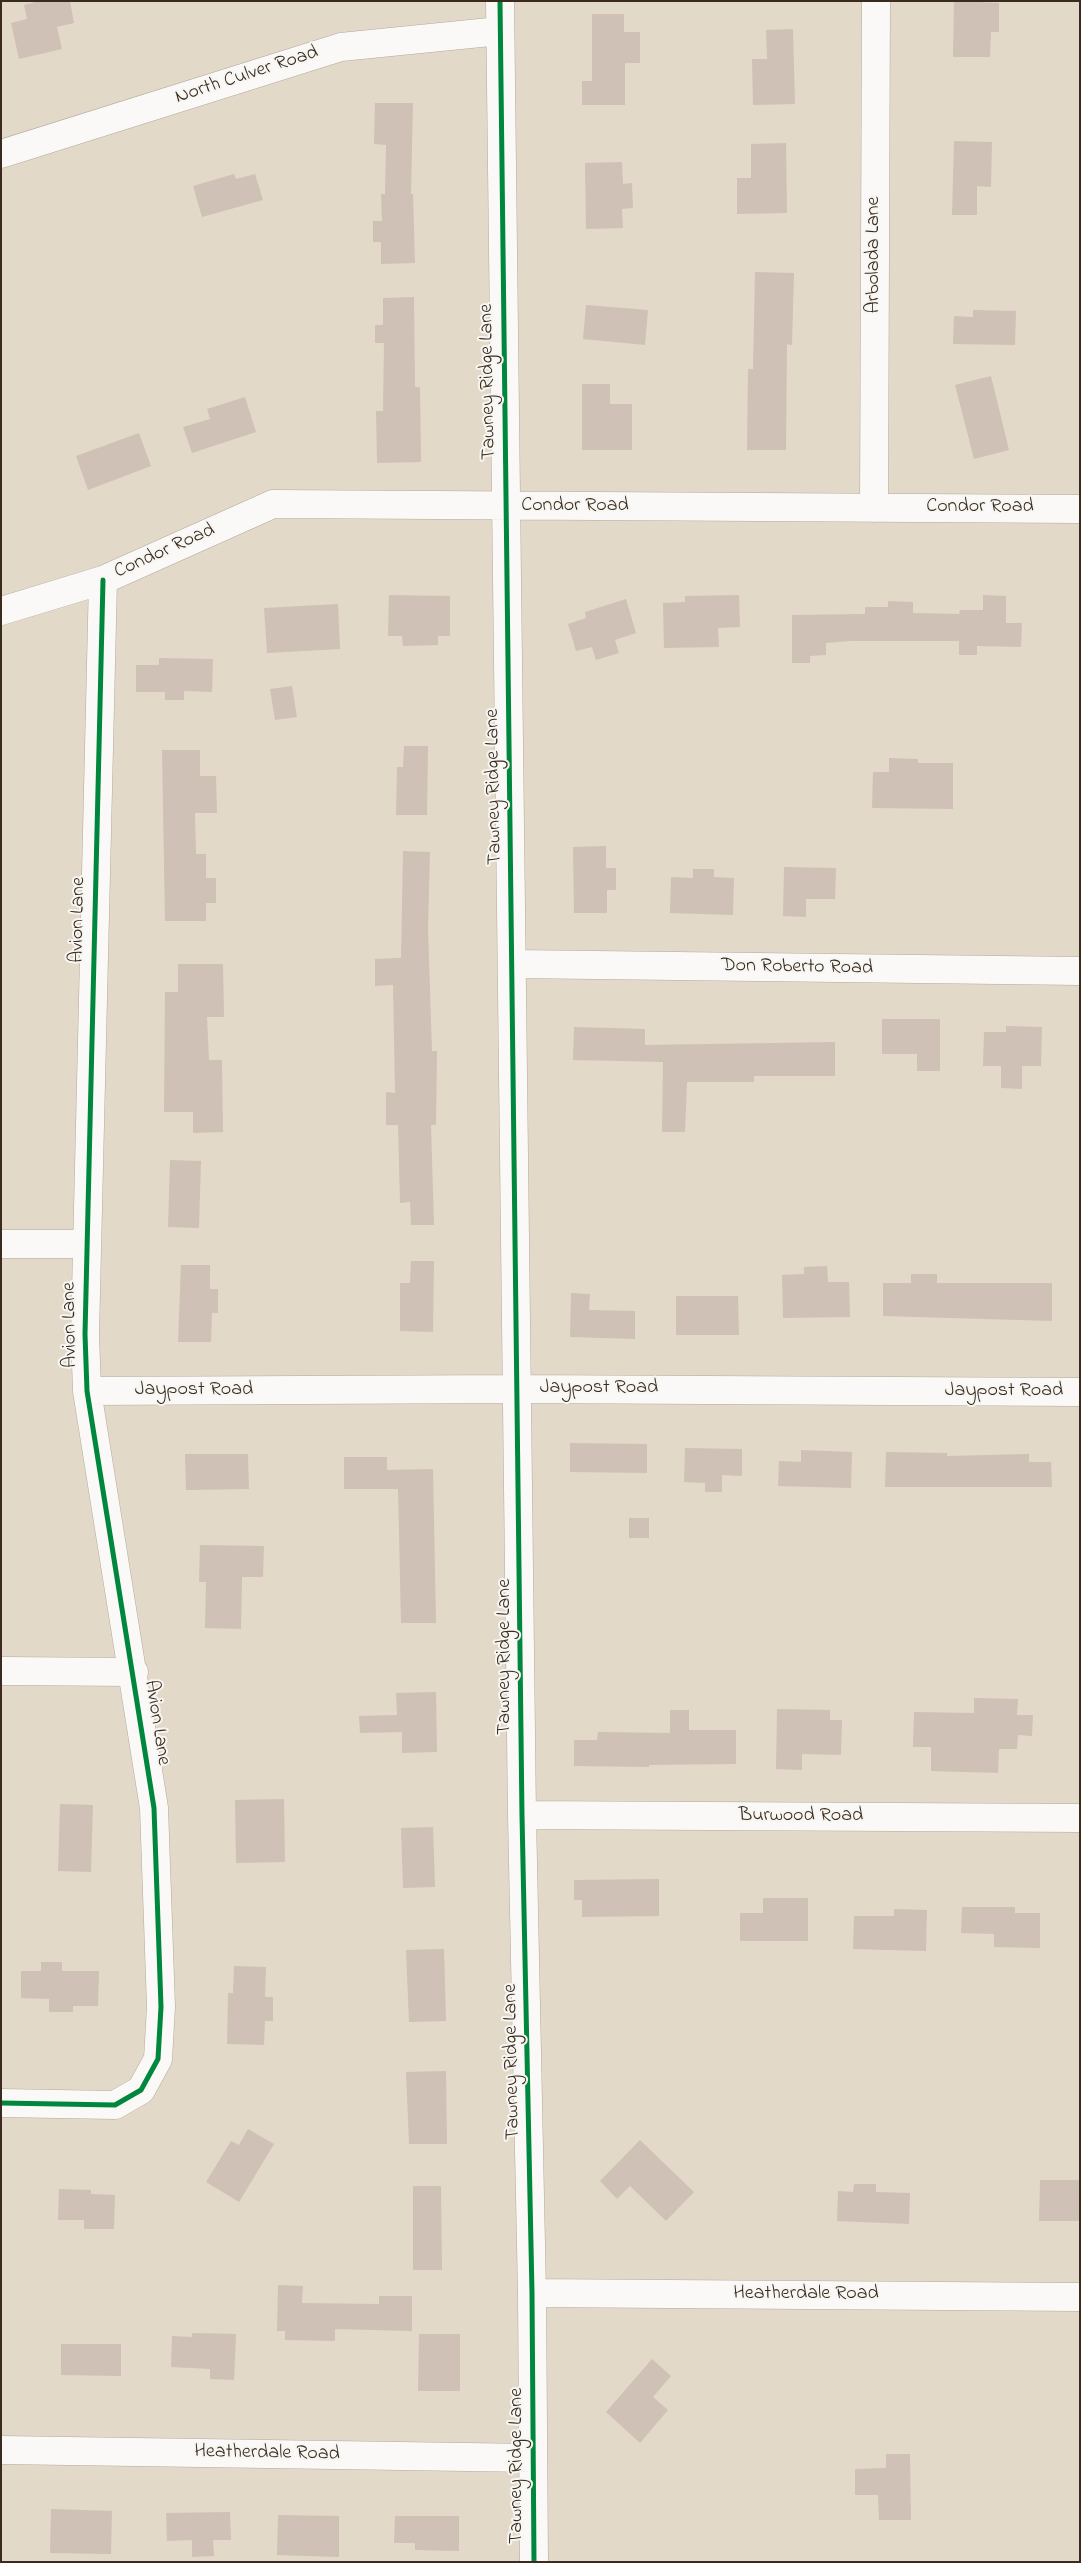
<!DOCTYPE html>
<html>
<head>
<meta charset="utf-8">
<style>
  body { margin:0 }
  #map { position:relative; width:1081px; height:2563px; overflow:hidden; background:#e3d9c8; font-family:"Indie Flower",sans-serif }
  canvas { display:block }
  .frame { position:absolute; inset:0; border:2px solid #3b2a1e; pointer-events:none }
</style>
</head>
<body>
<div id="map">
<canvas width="1081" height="2563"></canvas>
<div class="frame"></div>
</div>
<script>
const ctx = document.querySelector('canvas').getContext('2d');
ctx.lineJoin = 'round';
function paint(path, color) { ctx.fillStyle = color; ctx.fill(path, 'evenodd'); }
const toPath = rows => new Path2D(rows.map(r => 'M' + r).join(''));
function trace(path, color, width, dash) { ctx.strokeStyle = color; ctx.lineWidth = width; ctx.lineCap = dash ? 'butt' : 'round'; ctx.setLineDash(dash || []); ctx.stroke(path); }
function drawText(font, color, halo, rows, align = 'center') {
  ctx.font = font + ' "Indie Flower",sans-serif'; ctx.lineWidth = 4; ctx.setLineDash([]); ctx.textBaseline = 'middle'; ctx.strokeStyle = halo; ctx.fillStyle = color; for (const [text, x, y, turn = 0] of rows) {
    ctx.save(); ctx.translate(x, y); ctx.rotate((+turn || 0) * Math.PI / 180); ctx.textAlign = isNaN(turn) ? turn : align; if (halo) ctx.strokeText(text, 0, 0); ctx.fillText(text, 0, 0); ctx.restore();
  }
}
const building = toPath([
  [39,1,70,1,74,23,57,27,62,49,19,59,11,23,27,19,24,5],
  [954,1,999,3,999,32,991,32,990,57,953,57],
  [592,14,624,14,624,32,640,32,640,63,625,63,625,105,582,105,582,81,592,81],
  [793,29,795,104,753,105,752,59,767,59,766,30],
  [375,103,413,103,411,194,413,194,415,263,381,264,381,242,373,242,373,221,382,221,381,194,385,194,386,145,374,144],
  [954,141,992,142,991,187,977,186,977,215,952,215],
  [786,143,787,213,737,214,737,178,751,178,751,144],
  [622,162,623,184,632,183,633,208,622,209,623,228,586,229,585,163],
  [234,174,236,179,255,174,263,200,202,217,193,186],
  [755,272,794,273,792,345,787,344,786,450,747,450,748,369,753,369],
  [414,297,415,387,420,387,421,462,377,463,376,411,383,411,384,343,375,343,375,325,383,325,383,298],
  [586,305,648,310,645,345,583,339],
  [973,310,1016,311,1015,345,953,344,954,316,973,317],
  [991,376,1009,450,974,459,955,385],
  [582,384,610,384,610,404,632,404,632,450,582,450],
  [245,397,256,432,192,453,183,427,210,419,207,409],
  [139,433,151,466,88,490,76,456],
  [389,595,450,596,450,636,438,636,438,645,403,646,402,636,388,636],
  [739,595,740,627,718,628,719,647,664,648,663,603,685,602,685,596],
  [983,595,1006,596,1006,623,1022,623,1021,647,977,646,977,655,959,655,959,641,850,641,826,643,826,655,810,656,810,663,792,663,792,615,865,614,865,607,888,607,888,601,913,602,913,613,959,614,960,610,983,610],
  [626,599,636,633,615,640,619,653,596,660,592,647,576,651,568,624,586,618,585,612],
  [338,604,340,649,267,653,264,608],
  [159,658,213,659,212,692,184,691,184,700,165,700,165,692,136,692,136,665,159,665],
  [292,686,297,717,275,720,270,689],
  [404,746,428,746,427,815,396,815,397,767,403,767],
  [162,750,200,750,200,776,216,776,217,813,195,813,196,854,206,854,206,878,216,878,216,903,206,903,206,921,165,921],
  [889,758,918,759,918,763,953,763,953,809,872,808,873,772,889,772],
  [606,846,606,868,616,868,616,890,607,890,607,913,574,913,573,847],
  [403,851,430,852,428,929,432,1051,437,1051,436,1125,431,1125,434,1225,411,1225,410,1202,400,1203,398,1125,386,1125,386,1092,395,1093,393,985,375,986,375,959,401,958],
  [784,867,836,868,835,899,806,899,806,917,783,916],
  [693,869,714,869,714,877,734,878,733,915,670,913,671,877,693,878],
  [178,964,223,964,224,1017,207,1017,209,1060,222,1060,223,1132,193,1133,193,1112,164,1112,165,992,178,992],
  [882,1019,940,1019,940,1071,917,1071,917,1054,882,1054],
  [1006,1026,1042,1027,1041,1066,1022,1066,1022,1089,1001,1088,1001,1066,983,1066,984,1032,1006,1032],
  [574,1027,645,1029,645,1045,835,1042,835,1076,754,1076,754,1082,687,1082,685,1132,662,1132,663,1062,573,1060],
  [170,1160,201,1161,199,1228,168,1227],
  [411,1261,434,1261,433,1332,400,1331,400,1283,410,1283],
  [181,1265,210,1265,210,1289,218,1289,218,1313,212,1313,211,1342,178,1342],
  [827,1266,828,1282,849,1282,850,1317,783,1318,782,1275,804,1274,804,1267],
  [911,1274,937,1274,937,1283,1052,1283,1052,1321,883,1316,883,1283,911,1283],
  [571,1293,590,1294,589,1310,635,1311,635,1339,570,1337],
  [676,1296,738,1296,739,1335,676,1335],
  [570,1443,647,1444,647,1473,570,1472],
  [685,1448,742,1449,742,1476,722,1475,722,1492,705,1492,705,1483,684,1482],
  [801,1450,852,1452,851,1488,778,1486,779,1461,801,1462],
  [886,1452,947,1453,947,1456,1029,1454,1029,1462,1051,1462,1052,1487,885,1487],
  [185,1454,248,1454,249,1489,186,1490],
  [344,1457,387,1457,387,1470,433,1469,436,1623,401,1623,398,1489,344,1489],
  [629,1518,649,1518,649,1538,629,1538],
  [200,1545,264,1546,263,1577,242,1577,241,1629,205,1628,206,1582,199,1582],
  [436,1692,437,1752,402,1753,402,1732,360,1733,359,1716,397,1715,396,1693],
  [974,1698,1018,1699,1017,1715,1033,1715,1032,1736,1018,1735,1017,1749,999,1749,998,1773,931,1771,931,1747,913,1747,914,1712,974,1713],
  [777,1709,830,1710,830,1720,842,1720,841,1755,802,1754,802,1770,776,1769],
  [670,1710,689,1710,689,1730,736,1730,736,1764,649,1765,649,1767,574,1766,574,1740,597,1740,598,1732,670,1733],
  [284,1799,285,1862,236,1863,235,1800],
  [60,1804,93,1805,91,1872,58,1871],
  [433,1827,435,1887,403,1888,401,1828],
  [659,1879,659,1916,582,1917,582,1900,574,1900,574,1880],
  [763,1898,808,1898,808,1941,740,1941,740,1913,763,1913],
  [962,1907,1015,1907,1015,1913,1040,1913,1040,1948,994,1947,994,1934,961,1933],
  [894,1909,927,1910,926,1951,853,1949,854,1916,894,1916],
  [444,1949,446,2021,409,2022,406,1950],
  [41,1962,62,1962,62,1971,99,1971,98,2006,73,2006,73,2012,49,2012,49,1999,21,1998,21,1971,41,1971],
  [234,1966,266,1967,265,1997,273,1997,273,2021,265,2021,264,2045,227,2044,228,1993,233,1993],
  [446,2071,447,2144,409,2144,406,2072],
  [248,2129,274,2144,239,2202,206,2182,231,2141,239,2145],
  [640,2140,694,2192,666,2221,630,2186,617,2199,600,2181],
  [1040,2180,1080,2180,1080,2221,1039,2221],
  [854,2184,876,2184,876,2192,910,2193,909,2224,837,2221,838,2191,853,2192],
  [413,2186,441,2186,442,2270,413,2270],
  [59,2189,91,2190,91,2194,115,2195,114,2229,84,2229,84,2220,58,2220],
  [278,2285,303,2286,302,2303,379,2304,379,2296,412,2296,412,2331,335,2329,335,2341,285,2340,285,2331,277,2331],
  [192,2333,236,2334,234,2380,210,2379,210,2369,171,2367,172,2336,192,2337],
  [419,2334,460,2334,460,2391,418,2391],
  [61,2344,121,2344,121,2376,61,2375],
  [652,2359,671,2376,653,2397,668,2410,640,2443,606,2412],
  [886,2454,910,2454,911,2520,879,2520,878,2495,855,2495,855,2469,886,2468],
  [51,2509,112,2511,111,2554,50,2553],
  [230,2512,231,2540,213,2540,214,2556,192,2557,192,2540,167,2541,166,2513],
  [278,2515,339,2516,339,2557,277,2555],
  [395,2516,459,2516,459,2551,415,2550,415,2543,394,2543]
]);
const minor = toPath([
  [500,1,522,1815,532,2293,534,2562],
  [1,154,341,47,500,31],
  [874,508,876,1],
  [1,611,103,580,273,504,1080,509],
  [514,964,1080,971],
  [1,1244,86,1244],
  [87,1391,519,1389,1080,1392],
  [1,1671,134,1672],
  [522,1815,1080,1818],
  [1,2103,115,2105,141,2090,158,2059,161,2007,154,1808,87,1391,85,1334,103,580],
  [532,2293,1080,2297],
  [1,2450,533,2458]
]);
const cycleway = toPath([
  [500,1,522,1815,532,2293,534,2562],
  [1,2103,115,2105,141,2090,158,2059,161,2007,154,1808,87,1391,85,1334,103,580]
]);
const streetNames = [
  ["North Culver Road",247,76,-18],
  ["Arbolada Lane",875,255,-90],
  ["Tawney Ridge Lane",489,382,-91],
  ["Condor Road",575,507],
  ["Condor Road",980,508],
  ["Condor Road",165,552,-24],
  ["Tawney Ridge Lane",495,787,-91],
  ["Avion Lane",79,920,-89],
  ["Don Roberto Road",797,968,1],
  ["Avion Lane",71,1325,-91],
  ["Jaypost Road",599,1389],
  ["Jaypost Road",194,1391],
  ["Jaypost Road",1004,1392],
  ["Tawney Ridge Lane",506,1657,-90],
  ["Avion Lane",156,1723,81],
  ["Burwood Road",801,1817],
  ["Tawney Ridge Lane",513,2062,-91],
  ["Heatherdale Road",806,2295],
  ["Heatherdale Road",267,2454,1],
  ["Tawney Ridge Lane",518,2466,-90]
];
paint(building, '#cfc1b5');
trace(minor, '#b1a99d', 29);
trace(minor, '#fbf9f7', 28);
trace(cycleway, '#00873e', 5);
drawText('20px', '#3b2a1e', '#f6f6f2', streetNames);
</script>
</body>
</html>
